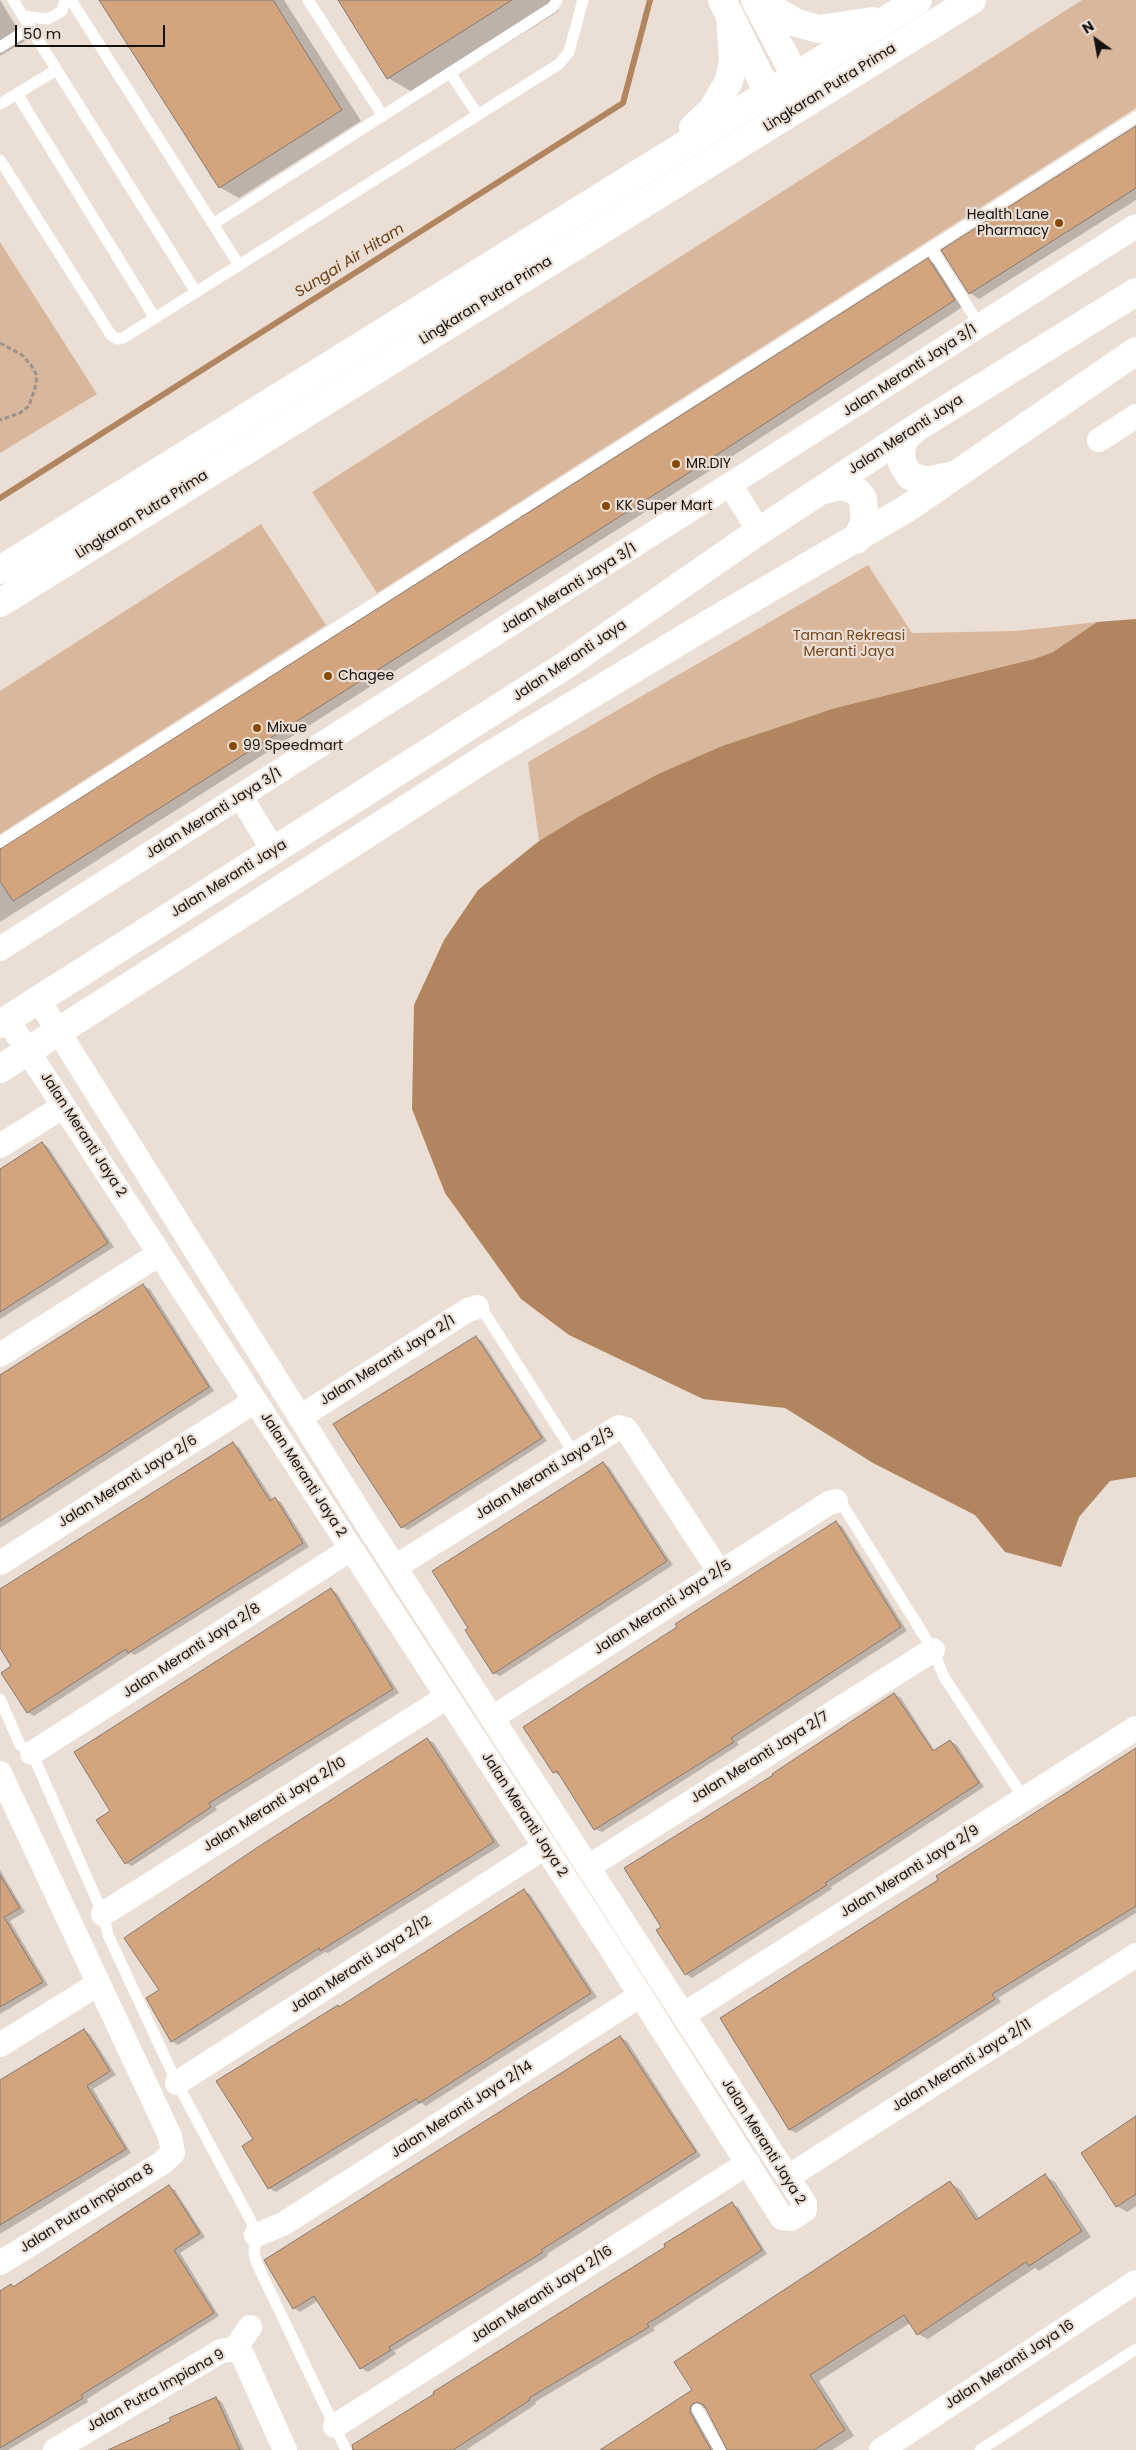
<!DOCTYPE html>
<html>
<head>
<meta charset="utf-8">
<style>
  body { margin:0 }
  #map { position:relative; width:1136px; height:2450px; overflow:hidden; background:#ebdfd5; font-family:Poppins,sans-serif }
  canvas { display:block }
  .north { position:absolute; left:1071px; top:15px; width:50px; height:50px; -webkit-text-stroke:4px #ebdfd5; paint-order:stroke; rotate:328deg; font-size:14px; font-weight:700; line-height:20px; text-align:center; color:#15110e }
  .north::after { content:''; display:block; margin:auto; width:18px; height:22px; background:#15110e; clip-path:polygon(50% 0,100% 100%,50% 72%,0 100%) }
  .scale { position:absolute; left:15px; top:25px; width:150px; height:22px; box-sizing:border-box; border:2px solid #15110e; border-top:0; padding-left:6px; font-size:15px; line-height:18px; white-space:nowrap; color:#15110e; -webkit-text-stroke:4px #ebdfd5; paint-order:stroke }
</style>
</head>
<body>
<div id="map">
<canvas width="1136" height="2450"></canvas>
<div class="north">N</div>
<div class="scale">50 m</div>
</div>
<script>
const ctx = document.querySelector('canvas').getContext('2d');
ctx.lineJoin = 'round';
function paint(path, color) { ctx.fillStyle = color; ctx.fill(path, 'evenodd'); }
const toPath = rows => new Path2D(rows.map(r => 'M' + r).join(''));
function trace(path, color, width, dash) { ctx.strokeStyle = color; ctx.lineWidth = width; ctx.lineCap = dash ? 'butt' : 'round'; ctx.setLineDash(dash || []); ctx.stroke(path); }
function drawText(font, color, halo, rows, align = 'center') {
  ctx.font = font + ' Poppins,sans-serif'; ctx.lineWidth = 4.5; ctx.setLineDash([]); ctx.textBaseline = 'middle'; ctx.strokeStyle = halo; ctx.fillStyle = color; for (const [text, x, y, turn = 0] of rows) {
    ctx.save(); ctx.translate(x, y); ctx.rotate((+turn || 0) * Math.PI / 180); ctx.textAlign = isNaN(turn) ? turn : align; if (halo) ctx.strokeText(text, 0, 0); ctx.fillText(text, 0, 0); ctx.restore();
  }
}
const green = toPath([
  [1082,0,1136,0,1136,108,377,593,312,492],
  [0,242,97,394,0,453],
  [261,524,326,625,0,834,0,691],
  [868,565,912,633,1016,631,1097,622,1053,652,1034,659,835,708,722,746,658,774,578,817,539,841,528,762]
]);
const water = toPath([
  [1136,619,1136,1477,1110,1481,1079,1517,1061,1567,1005,1552,975,1515,873,1463,785,1408,703,1399,569,1335,521,1299,445,1193,412,1109,414,1005,444,940,478,890,539,841,578,817,658,774,722,746,835,708,1034,659,1053,652,1097,622]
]);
const shadow = toPath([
  [0,0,25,41,0,56],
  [100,0,284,0,361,121,239,198,219,187],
  [348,0,552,0,559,11,421,97,388,78],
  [1136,127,1136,200,979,299,970,293],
  [928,260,938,266,964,306,711,470,0,922,0,849],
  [42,1143,48,1147,114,1247,0,1319,0,1170],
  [143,1286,150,1289,214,1391,0,1528,0,1376],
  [476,1338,482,1341,547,1441,408,1530,401,1527],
  [233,1444,239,1447,273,1500,275,1499,281,1502,309,1547,135,1655,131,1653,34,1716,27,1712,13,1666,0,1645,0,1590],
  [603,1463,609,1467,673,1565,500,1676,494,1673],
  [836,1523,842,1526,907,1631,737,1742,739,1745,602,1832,595,1829,560,1776,554,1772],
  [331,1589,337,1593,399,1693,215,1807,217,1810,132,1866,126,1863,112,1811],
  [894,1694,901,1698,935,1751,950,1741,957,1745,984,1787,831,1887,832,1889,692,1978,686,1974,663,1927,775,1776],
  [427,1739,434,1743,500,1846,328,1953,325,1952,178,2045,172,2041,161,1990],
  [1136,1749,1136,1913,998,1998,1001,2002,796,2133,790,2130,721,2019,940,1880],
  [0,1870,25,1912,10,1921,48,1985,0,2014],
  [524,1891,530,1894,597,1997,426,2106,421,2103,276,2192,269,2188,244,2146,254,2140,340,2008],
  [84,2030,90,2034,116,2075,93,2089,131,2153,0,2234,0,2081],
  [620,2037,627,2041,701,2156,547,2254,548,2256,394,2351,396,2354,368,2372,361,2368,319,2300,300,2312,294,2308],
  [1136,2118,1136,2206,1127,2212,1117,2206],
  [1045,2176,1055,2182,1091,2237,1039,2271,1035,2268,928,2339,918,2334,910,2323,819,2381,854,2436,832,2450,728,2450,706,2408,703,2408,699,2414,717,2450,602,2450,694,2390,950,2183,960,2189,980,2219],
  [169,2187,175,2190,205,2237,180,2253,219,2316,87,2399,88,2402,8,2450,0,2450,0,2292,11,2285,15,2287],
  [732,2204,738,2207,767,2254,653,2328,655,2330,535,2402,536,2404,466,2450,366,2450],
  [216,2398,222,2402,244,2450,115,2450]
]);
const stream = toPath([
  [0,498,623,103,650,0]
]);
const building = toPath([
  [99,0,273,0,342,110,219,188,99,0],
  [338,0,512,0,387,79,338,0],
  [1136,126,1136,188,969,294,941,250,1136,126],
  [928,258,955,300,701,465,13,901,0,881,0,849,928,258],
  [42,1142,108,1243,0,1312,0,1169,42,1142],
  [143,1284,209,1387,0,1521,0,1375,143,1284],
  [476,1336,542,1438,401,1528,333,1424,476,1336],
  [233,1442,270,1501,275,1497,303,1543,128,1653,126,1649,27,1713,1,1673,11,1666,0,1648,0,1589,233,1442],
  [603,1462,667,1561,493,1674,465,1630,468,1628,432,1571,603,1462],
  [836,1521,901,1627,731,1738,734,1742,594,1830,557,1771,553,1773,523,1727,677,1627,675,1624,836,1521],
  [331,1588,393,1689,209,1803,211,1807,125,1864,96,1820,110,1811,74,1752,331,1588],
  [894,1693,933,1751,950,1740,979,1783,825,1883,827,1885,685,1975,656,1930,661,1927,624,1868,773,1775,772,1774,894,1693],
  [427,1738,494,1842,320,1951,319,1948,171,2042,146,1998,159,1990,124,1938,255,1849,427,1738],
  [1136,1748,1136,1906,992,1994,995,1999,789,2130,720,2018,938,1880,936,1876,1136,1748],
  [0,1875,20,1908,4,1917,43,1982,0,2007,0,1875],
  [524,1889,591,1993,419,2103,416,2099,268,2189,242,2146,253,2139,216,2081,338,2005,339,2007,524,1889],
  [84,2029,110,2071,87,2086,126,2149,0,2225,0,2080,84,2029],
  [620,2036,696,2152,541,2250,543,2252,389,2347,391,2350,360,2369,314,2296,293,2309,264,2260,620,2036],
  [1136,2116,1136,2194,1116,2207,1081,2153,1136,2116],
  [1045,2174,1082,2231,1029,2266,1026,2262,917,2335,904,2315,810,2375,845,2430,814,2450,727,2450,704,2405,697,2402,691,2405,690,2412,711,2450,600,2450,692,2390,674,2362,950,2181,976,2220,1045,2174],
  [169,2185,200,2233,174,2250,214,2313,81,2395,83,2398,0,2448,0,2291,11,2284,13,2287,169,2185],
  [732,2202,762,2250,647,2324,649,2327,529,2398,530,2400,453,2450,353,2450,352,2445,434,2394,433,2392,665,2247,664,2244,732,2202],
  [216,2397,240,2450,108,2450,171,2421,169,2418,216,2397]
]);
const path = toPath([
  [0,343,22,355,31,365,37,376,35,388,29,406,20,413,0,420]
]);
const service = toPath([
  [13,0,196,292],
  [71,0,239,265],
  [308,0,383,116],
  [22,16,48,19,62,11,65,0],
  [0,47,30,28],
  [450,73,478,115],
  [17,94,155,318],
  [0,104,56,70],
  [0,160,111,335,117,339,123,338,559,64,569,52,583,0],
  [213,224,553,7,557,0],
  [932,250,980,326],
  [0,842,1136,117],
  [477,1307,484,1312,575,1455],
  [836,1501,842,1504,933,1650,944,1677,1025,1800],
  [0,1699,20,1745,32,1753,103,1914,108,1935,177,2083,251,2221,256,2235,254,2253,257,2264,346,2450],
  [697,2409,720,2450],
  [980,2450,1136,2349]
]);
const minor = toPath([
  [1099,440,1136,416],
  [731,486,759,531],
  [241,797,273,850],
  [0,949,1136,226],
  [7,1019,608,1944,782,2218,791,2219,805,2210,805,2204,367,1524,38,999],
  [0,1146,64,1106],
  [0,1355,159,1254],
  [300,1417,468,1310,477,1307],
  [0,1563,255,1401],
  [395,1567,619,1427,626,1429,720,1573],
  [492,1718,829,1503,836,1501],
  [32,1753,351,1549],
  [0,1773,170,2136,173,2153,162,2163,0,2263],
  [588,1867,933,1650],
  [103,1914,447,1697],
  [683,2015,1136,1728],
  [0,2045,98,1984],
  [177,2083,545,1847],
  [788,2177,1136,1955],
  [256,2235,283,2224,641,1995],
  [235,2349,243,2356,285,2450],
  [335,2426,748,2163],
  [55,2450,221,2351,235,2349,250,2327],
  [881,2450,1136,2282]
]);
const tertiary = toPath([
  [722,0,779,115],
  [755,0,806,96],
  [916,428,904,439,901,451,902,463,910,476,927,481,955,475],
  [820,491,841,486,857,491,863,499,865,522,856,540],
  [0,1024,569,663,759,531,919,426,1136,292],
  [0,1069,487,757,710,623,906,509,1136,351]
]);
const secondary = toPath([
  [767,0,776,11,797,23,819,29,873,21],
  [693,128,712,110,729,81,733,60,730,16],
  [0,570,918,0],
  [0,603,972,0]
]);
const markers = [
  [1059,223,5,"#864b03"],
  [676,464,5,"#864b03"],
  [606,506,5,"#864b03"],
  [328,676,5,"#864b03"],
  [257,728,5,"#864b03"],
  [233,746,5,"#864b03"]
];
const streetNames = [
  ["Lingkaran Putra Prima",830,88,-32],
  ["Lingkaran Putra Prima",486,301,-32],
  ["Jalan Meranti Jaya 3/1",910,371,-33],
  ["Jalan Meranti Jaya",906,435,-33],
  ["Lingkaran Putra Prima",142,515,-32],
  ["Jalan Meranti Jaya 3/1",569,589,-32],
  ["Jalan Meranti Jaya",570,661,-34],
  ["Jalan Meranti Jaya 3/1",214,814,-32],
  ["Jalan Meranti Jaya",229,879,-32],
  ["Jalan Meranti Jaya 2",83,1135,57],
  ["Jalan Meranti Jaya 2/1",388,1361,-32],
  ["Jalan Meranti Jaya 2/3",545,1474,-32],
  ["Jalan Meranti Jaya 2",303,1475,57],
  ["Jalan Meranti Jaya 2/6",128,1482,-32],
  ["Jalan Meranti Jaya 2/5",663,1608,-33],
  ["Jalan Meranti Jaya 2/8",192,1651,-33],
  ["Jalan Meranti Jaya 2/7",760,1758,-32],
  ["Jalan Meranti Jaya 2/10",275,1805,-32],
  ["Jalan Meranti Jaya 2",524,1815,57],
  ["Jalan Meranti Jaya 2/9",910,1872,-32],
  ["Jalan Meranti Jaya 2/12",361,1965,-33],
  ["Jalan Meranti Jaya 2/11",962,2066,-32],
  ["Jalan Meranti Jaya 2/14",462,2110,-33],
  ["Jalan Meranti Jaya 2",763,2142,58],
  ["Jalan Putra Impiana 8",87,2209,-32],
  ["Jalan Meranti Jaya 2/16",542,2295,-33],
  ["Jalan Meranti Jaya 16",1010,2365,-33],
  ["Jalan Putra Impiana 9",156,2391,-29]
];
const poiNames = [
  ["Health Lane",1049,215,"right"],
  ["Pharmacy",1049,231,"right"],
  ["MR.DIY",686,464],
  ["KK Super Mart",616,506],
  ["Chagee",338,676],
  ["Mixue",267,728],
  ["99 Speedmart",243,746]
];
const parkNames = [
  ["Taman Rekreasi",849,636],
  ["Meranti Jaya",849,652]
];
const waterNames = [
  ["Sungai Air Hitam",350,261,-32]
];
paint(green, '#d9b79c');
paint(water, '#b1855f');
paint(shadow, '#0003');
trace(stream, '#b1855f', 6);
paint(building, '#d2a57e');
trace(building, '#857a72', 1);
trace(path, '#9c938b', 3, [5, 2.5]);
trace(service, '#fff', 11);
trace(minor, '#fff', 24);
trace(tertiary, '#fff', 28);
trace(secondary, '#fff', 28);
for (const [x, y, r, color] of markers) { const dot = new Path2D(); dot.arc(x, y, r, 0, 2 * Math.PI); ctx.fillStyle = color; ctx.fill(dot); trace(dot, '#ebdfd5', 2); }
drawText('14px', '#15110e', '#ebdfd5', streetNames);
drawText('14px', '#15110e', '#ebdfd5', poiNames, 'left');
drawText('14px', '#73461b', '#ebdfd5', parkNames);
drawText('italic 15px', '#6b3f13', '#ebdfd5', waterNames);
</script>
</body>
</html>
